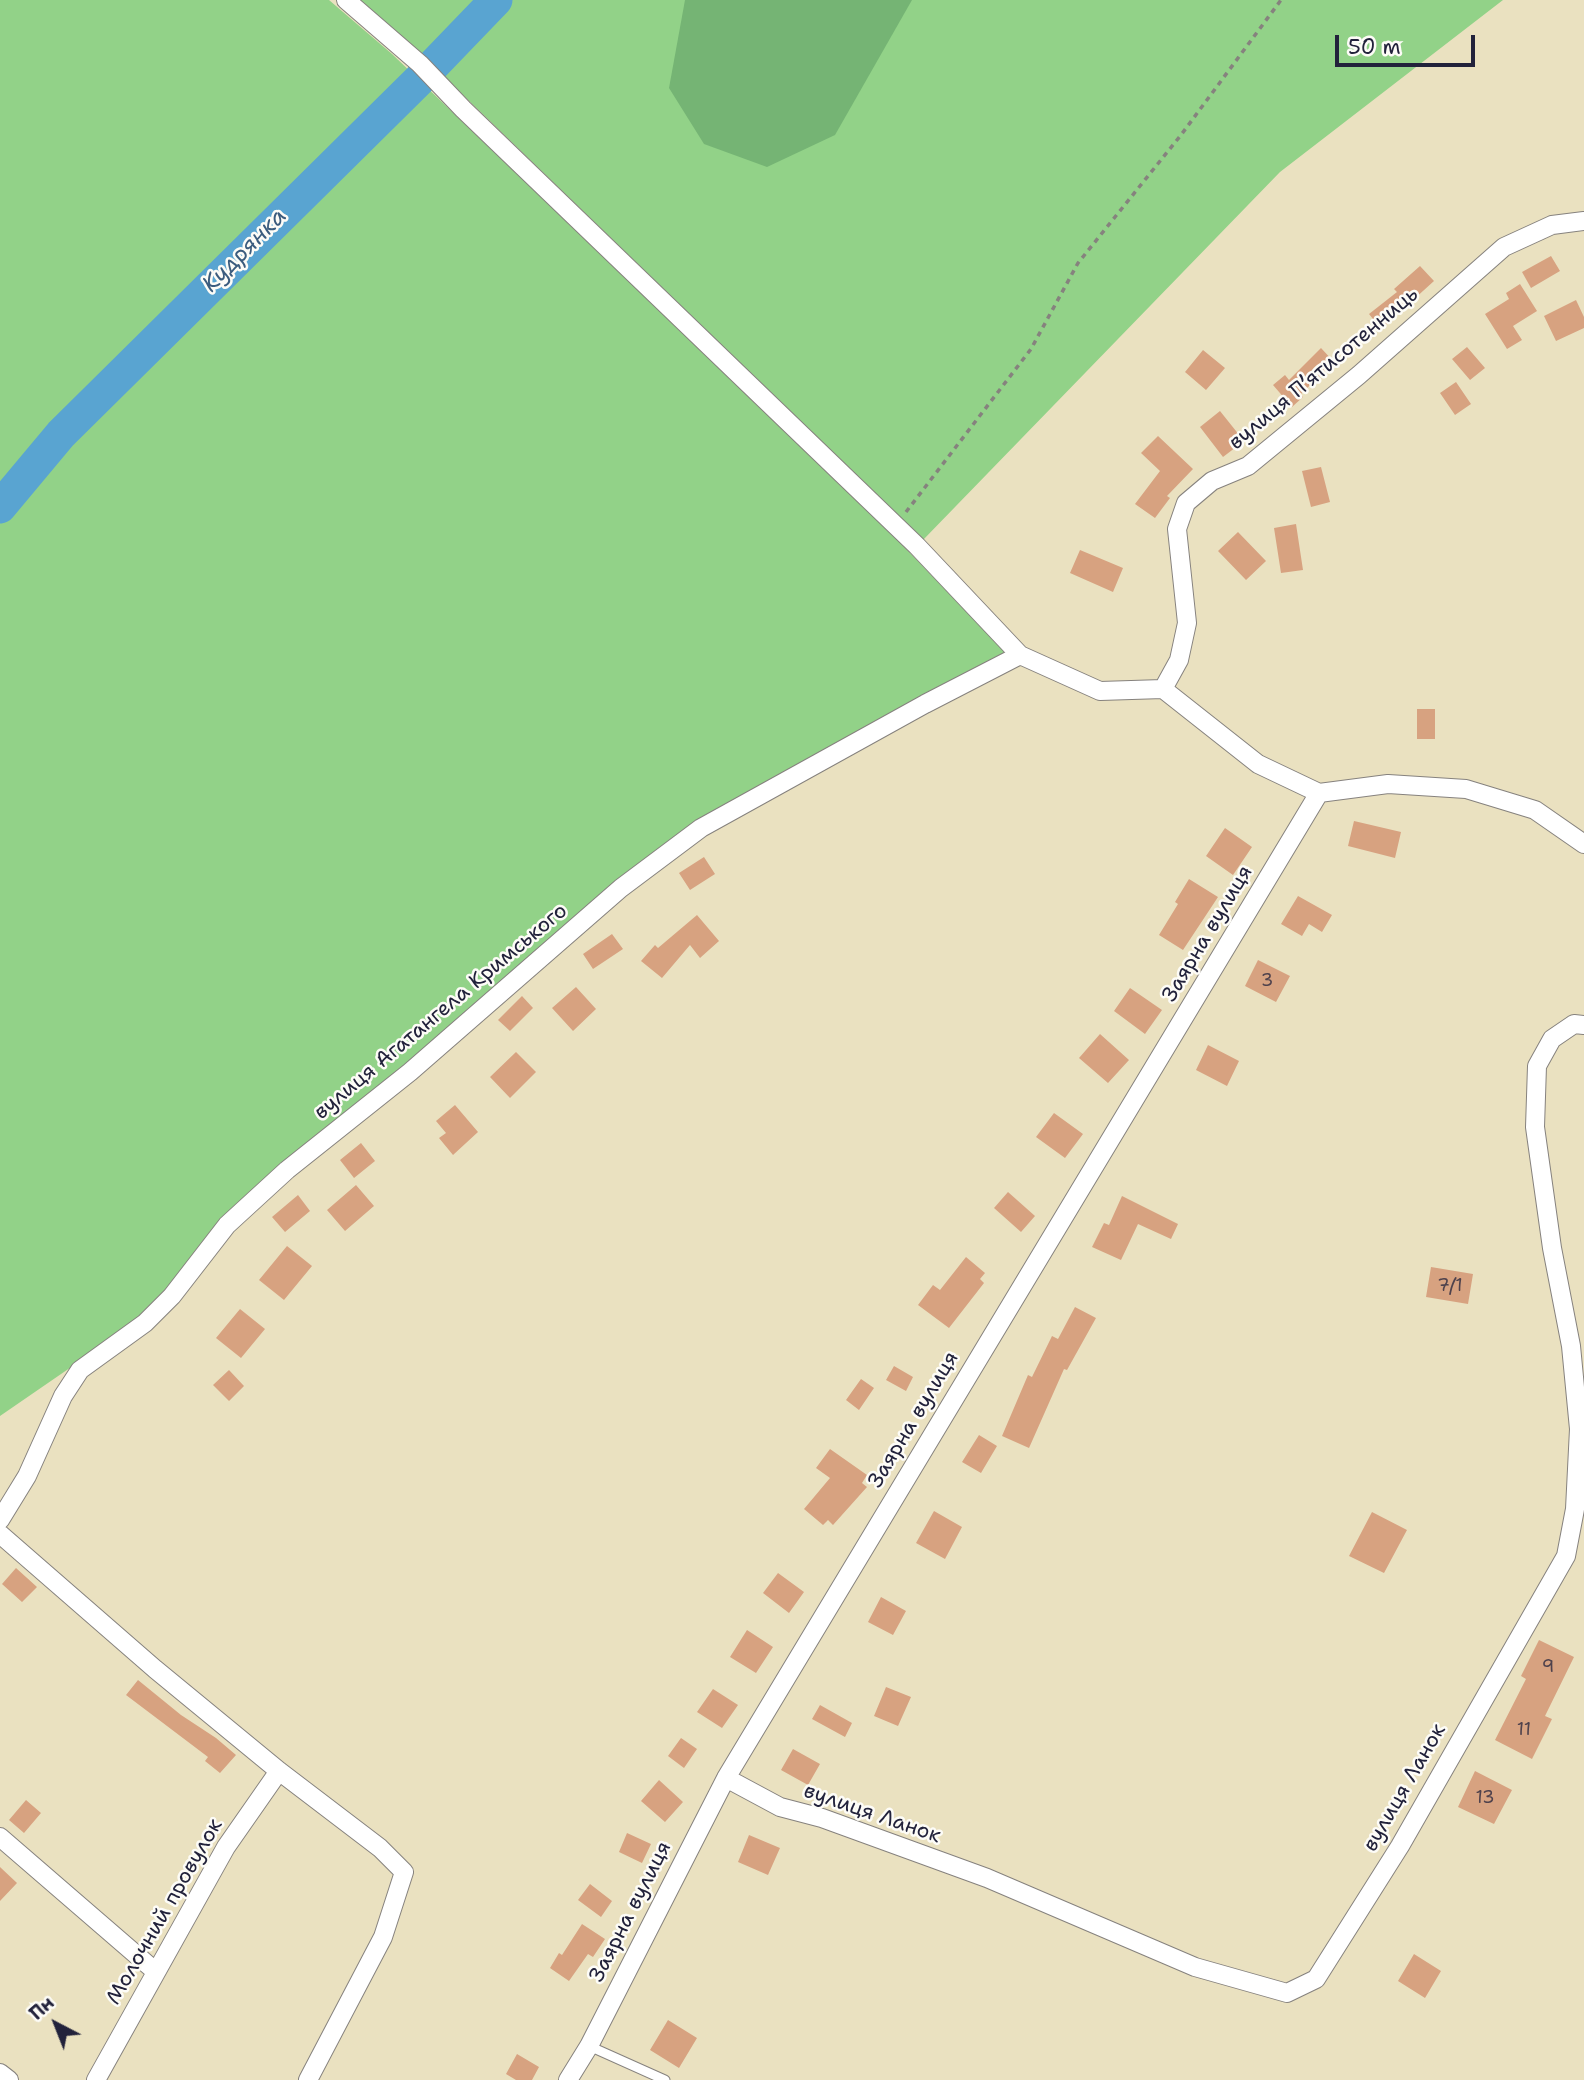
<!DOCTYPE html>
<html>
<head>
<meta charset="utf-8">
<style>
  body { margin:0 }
  #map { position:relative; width:1584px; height:2080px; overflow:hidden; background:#eae1c0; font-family:"Shantell Sans",sans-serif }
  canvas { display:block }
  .north { position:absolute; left:21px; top:1989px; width:70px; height:70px; -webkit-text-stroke:5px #fdfcf7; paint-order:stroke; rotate:318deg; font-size:19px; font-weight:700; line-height:28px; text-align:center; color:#22223b }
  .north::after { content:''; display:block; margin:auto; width:24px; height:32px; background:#22223b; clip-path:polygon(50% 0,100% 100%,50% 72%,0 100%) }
  .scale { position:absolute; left:1335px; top:35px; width:140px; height:32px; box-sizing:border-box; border:4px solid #22223b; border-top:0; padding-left:9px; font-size:21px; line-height:24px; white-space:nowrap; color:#22223b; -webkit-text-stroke:5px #fdfcf7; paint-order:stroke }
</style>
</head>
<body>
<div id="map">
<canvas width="1584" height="2080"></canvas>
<div class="north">Пн</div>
<div class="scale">50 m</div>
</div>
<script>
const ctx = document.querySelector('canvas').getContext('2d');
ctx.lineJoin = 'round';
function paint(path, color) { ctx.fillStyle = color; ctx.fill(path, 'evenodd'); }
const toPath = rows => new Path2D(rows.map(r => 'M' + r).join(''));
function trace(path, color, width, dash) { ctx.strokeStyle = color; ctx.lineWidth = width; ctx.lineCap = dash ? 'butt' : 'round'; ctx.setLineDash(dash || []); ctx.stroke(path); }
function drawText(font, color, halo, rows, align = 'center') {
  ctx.font = font + ' "Shantell Sans",sans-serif'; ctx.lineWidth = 5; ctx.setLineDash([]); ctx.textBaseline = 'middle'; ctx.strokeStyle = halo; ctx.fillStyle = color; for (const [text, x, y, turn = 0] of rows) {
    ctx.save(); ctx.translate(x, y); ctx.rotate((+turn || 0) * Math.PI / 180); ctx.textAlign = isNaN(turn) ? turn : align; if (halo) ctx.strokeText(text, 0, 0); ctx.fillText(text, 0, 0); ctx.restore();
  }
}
const green = toPath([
  [0,0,329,0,392,54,890,532,1007,654,698,824,407,1068,141,1319,0,1416],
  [359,0,1503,0,1280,172,923,540,405,39]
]);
const forest = toPath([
  [685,0,912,0,835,135,767,167,704,144,669,88]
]);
const river = toPath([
  [0,507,61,434,419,80,496,0]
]);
const building = toPath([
  [1551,256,1560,271,1531,288,1522,272],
  [1420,266,1434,281,1381,329,1369,314,1397,292,1394,289],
  [1520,284,1537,311,1513,326,1522,340,1507,349,1485,314,1509,299,1506,293],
  [1576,300,1584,317,1584,328,1556,341,1544,316],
  [1467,347,1485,368,1470,380,1452,359],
  [1321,348,1334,362,1301,394,1303,397,1292,407,1273,385,1285,375,1289,380],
  [1203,350,1225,368,1206,390,1185,372],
  [1456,382,1471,404,1455,415,1440,393],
  [1220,411,1244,441,1223,457,1200,427],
  [1158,436,1193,469,1167,496,1170,498,1155,518,1135,504,1160,471,1141,453],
  [1321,467,1330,502,1311,507,1302,471],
  [1296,524,1303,570,1281,573,1274,528],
  [1238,532,1266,561,1246,580,1218,551],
  [1080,550,1123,568,1113,592,1070,573],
  [1417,709,1435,709,1435,739,1417,739],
  [1354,821,1401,832,1395,858,1348,846],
  [1225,828,1252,847,1233,875,1206,856],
  [704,857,715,874,690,890,679,873],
  [1189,879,1218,897,1183,950,1159,935,1178,904,1175,902],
  [1298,896,1332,915,1322,932,1309,924,1302,936,1281,924],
  [697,915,719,941,700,958,690,945,662,978,641,961,655,945,658,948],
  [612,934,623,949,593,969,583,954],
  [1258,960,1290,976,1276,1002,1245,986],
  [576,987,596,1009,573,1031,552,1008],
  [1130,988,1162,1010,1145,1034,1114,1011],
  [522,996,533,1008,510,1031,498,1020],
  [1100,1034,1129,1060,1108,1083,1079,1058],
  [1208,1045,1239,1061,1227,1086,1196,1070],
  [516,1052,536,1072,510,1098,490,1077],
  [455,1105,478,1132,453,1155,439,1138,446,1133,436,1121],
  [1054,1113,1083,1134,1065,1158,1036,1137],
  [361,1143,375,1161,354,1178,340,1160],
  [356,1185,374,1206,345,1231,327,1210],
  [1008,1192,1035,1216,1021,1232,994,1208],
  [298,1195,310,1211,285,1232,272,1217],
  [1122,1196,1178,1224,1171,1239,1138,1224,1121,1260,1092,1247,1104,1223,1109,1225],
  [287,1246,312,1266,284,1300,259,1280],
  [966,1257,985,1273,980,1279,984,1283,949,1328,918,1305,933,1285,940,1290],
  [1431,1267,1473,1274,1468,1304,1426,1297],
  [1075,1307,1096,1318,1067,1370,1064,1369,1029,1448,1002,1436,1028,1375,1032,1377,1052,1336,1058,1339],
  [240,1309,265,1329,241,1358,216,1338],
  [894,1366,913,1377,906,1391,886,1380],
  [229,1370,244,1386,229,1401,213,1385],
  [861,1379,874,1388,859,1410,846,1400],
  [979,1435,997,1446,981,1473,962,1462],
  [830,1449,867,1475,862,1483,867,1487,833,1525,828,1520,823,1525,804,1509,830,1478,816,1468],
  [934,1511,962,1527,945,1559,916,1543],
  [1372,1512,1407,1530,1384,1573,1349,1556],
  [16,1568,37,1587,22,1602,2,1584],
  [778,1573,804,1592,789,1613,763,1593],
  [881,1597,906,1611,893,1635,868,1622],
  [747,1630,773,1647,756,1673,730,1657],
  [1539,1640,1574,1657,1545,1716,1552,1719,1532,1759,1495,1740,1526,1679,1521,1676],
  [138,1680,181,1715,216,1738,236,1755,220,1773,205,1761,208,1757,126,1695],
  [886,1687,911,1697,898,1726,874,1716],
  [713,1689,738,1705,722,1728,697,1712],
  [820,1705,852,1723,845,1737,812,1719],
  [681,1738,697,1749,684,1768,668,1756],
  [793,1749,820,1764,808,1785,781,1770],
  [1475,1771,1512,1790,1494,1824,1458,1807],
  [659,1780,683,1802,665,1822,641,1801],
  [26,1800,41,1813,24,1833,9,1820],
  [627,1833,651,1844,642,1863,619,1852],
  [749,1835,780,1848,768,1875,738,1862],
  [0,1867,17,1883,0,1901],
  [590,1884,612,1901,601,1917,578,1900],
  [582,1924,605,1939,593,1957,588,1954,569,1981,550,1968,559,1953,562,1955],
  [1414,1954,1441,1971,1425,1998,1398,1981],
  [668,2020,697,2038,679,2068,650,2050],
  [517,2054,539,2067,532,2080,516,2080,506,2074]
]);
const path = toPath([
  [906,512,1031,349,1078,263,1181,135,1281,0]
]);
const service = toPath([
  [589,2046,665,2080]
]);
const minor = toPath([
  [346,0,420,64,463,109,917,546,1020,655,1100,691,1163,689,1258,764,1319,793,1388,784,1466,789,1535,810,1584,844],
  [1163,689,1179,660,1187,623,1177,529,1186,503,1212,481,1248,466,1359,375,1504,247,1552,225,1584,221],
  [0,1520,27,1476,63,1396,80,1370,145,1323,172,1296,227,1225,287,1170,410,1072,621,888,701,828,925,704,1020,655],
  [0,1534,155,1669,279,1771,380,1848,404,1872,383,1937,308,2080],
  [726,1778,780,1807,822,1818,987,1878,1195,1967,1287,1993,1316,1979,1400,1846,1566,1556,1575,1509,1579,1429,1571,1346,1552,1248,1535,1127,1537,1066,1552,1039,1574,1024,1584,1025],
  [0,1837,155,1971],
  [0,2073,9,2080],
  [96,2080,226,1847,279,1771],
  [568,2080,589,2046,726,1778,1319,793]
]);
const numberNames = [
  ["3",1267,981],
  ["7/1",1450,1286],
  ["9",1548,1667],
  ["11",1524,1730],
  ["13",1485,1798]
];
const streetNames = [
  ["вулиця Пʼятисотенниць",1324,369,-40],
  ["Заярна вулиця",1208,934,-59],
  ["вулиця Агатангела Кримського",441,1012,-40],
  ["Заярна вулиця",914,1420,-59],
  ["вулиця Ланок",1405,1788,-60],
  ["вулиця Ланок",872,1814,19],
  ["Молочний провулок",165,1912,-60],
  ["Заярна вулиця",631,1912,-63]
];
const waterNames = [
  ["Кудрянка",245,251,-45]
];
paint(green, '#92d288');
paint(forest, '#75b474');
trace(river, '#59a4d1', 33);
paint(building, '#d7a280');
trace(service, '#86827e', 11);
trace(minor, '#86827e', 20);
trace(path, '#86827e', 3.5, [5, 5]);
trace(service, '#fff', 9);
trace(minor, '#fff', 18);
drawText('18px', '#4f424c', null, numberNames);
drawText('21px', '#22223b', '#fdfcf7', streetNames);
drawText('italic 23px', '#3b5c7e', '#fdfcf7', waterNames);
</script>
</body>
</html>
